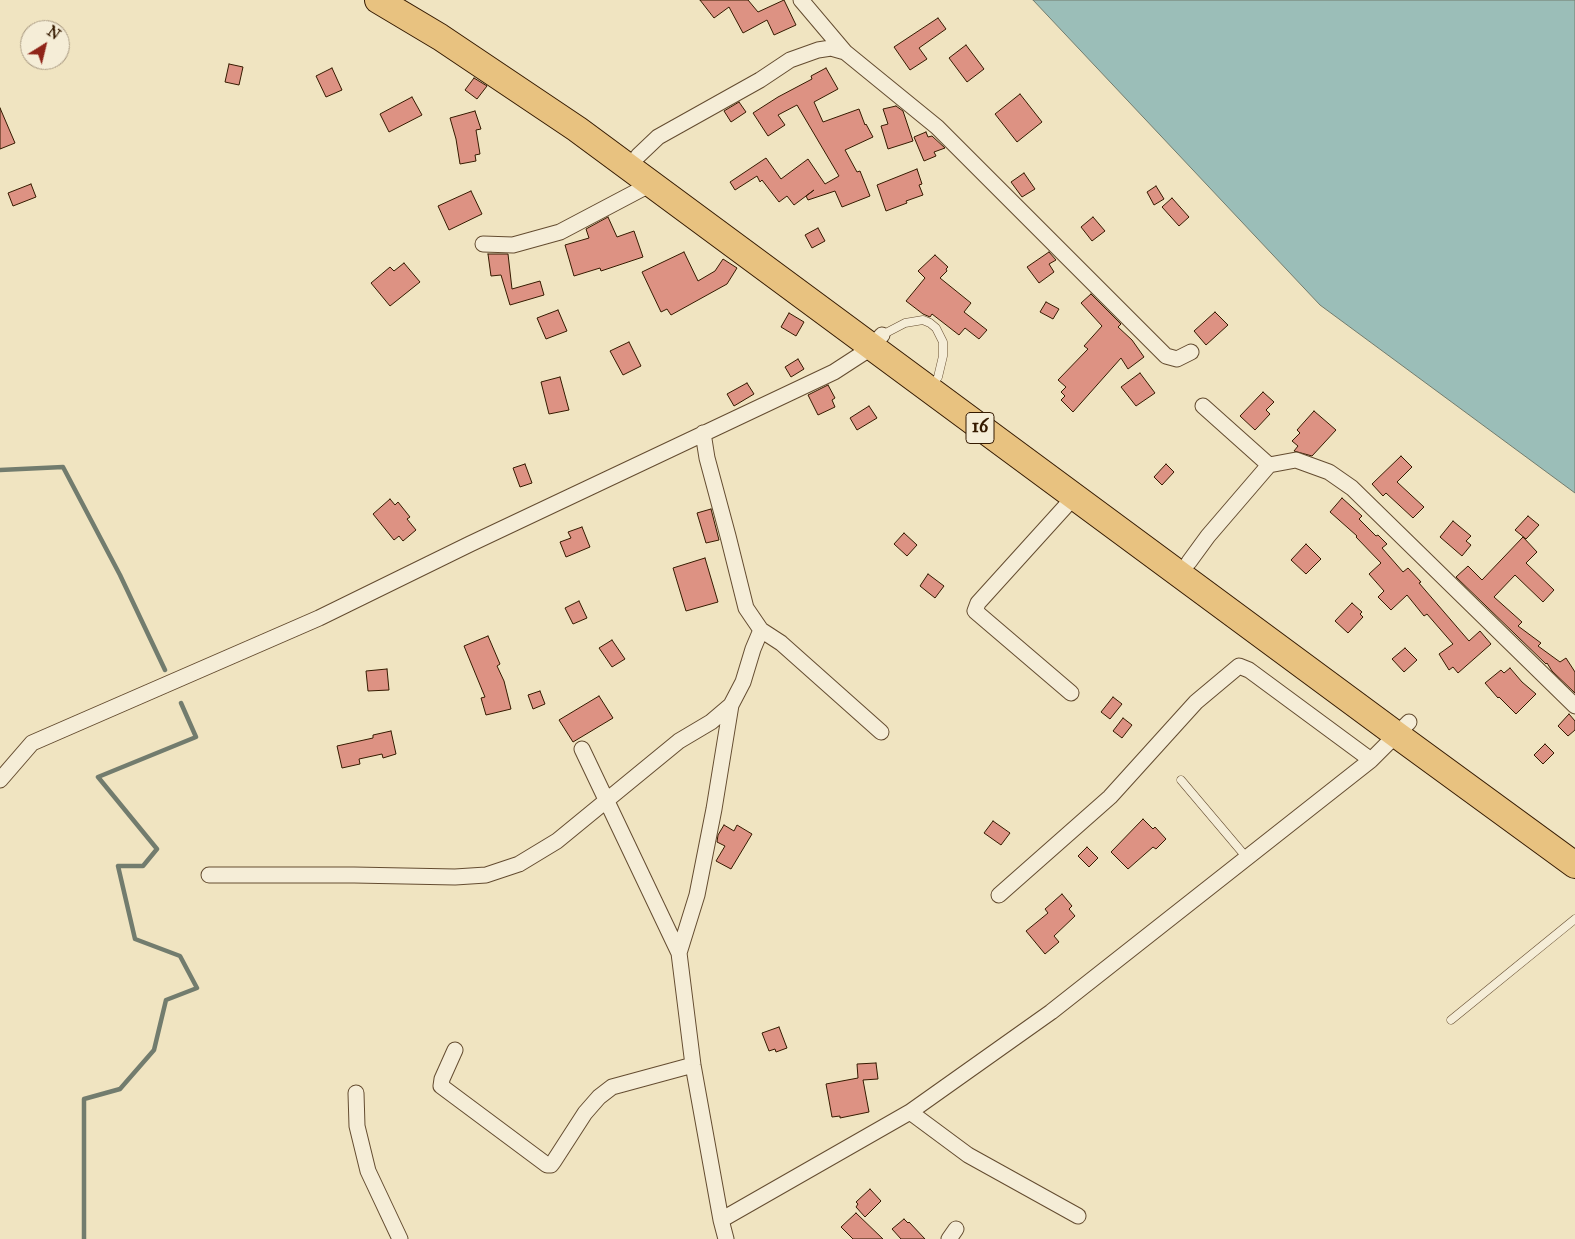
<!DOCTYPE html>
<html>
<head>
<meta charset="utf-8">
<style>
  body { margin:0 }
  #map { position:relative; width:1575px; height:1239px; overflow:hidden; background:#f0e4c1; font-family:"IM FELL Great Primer",serif }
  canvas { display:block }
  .north { position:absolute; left:20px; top:20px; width:50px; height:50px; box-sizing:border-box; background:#f5edd7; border:1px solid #a89981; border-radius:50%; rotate:36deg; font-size:14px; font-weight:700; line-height:20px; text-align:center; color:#351a00 }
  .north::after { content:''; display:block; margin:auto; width:18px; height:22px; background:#8f2418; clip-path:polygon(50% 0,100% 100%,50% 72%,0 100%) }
</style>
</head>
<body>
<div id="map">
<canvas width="1575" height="1239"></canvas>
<div class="north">N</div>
</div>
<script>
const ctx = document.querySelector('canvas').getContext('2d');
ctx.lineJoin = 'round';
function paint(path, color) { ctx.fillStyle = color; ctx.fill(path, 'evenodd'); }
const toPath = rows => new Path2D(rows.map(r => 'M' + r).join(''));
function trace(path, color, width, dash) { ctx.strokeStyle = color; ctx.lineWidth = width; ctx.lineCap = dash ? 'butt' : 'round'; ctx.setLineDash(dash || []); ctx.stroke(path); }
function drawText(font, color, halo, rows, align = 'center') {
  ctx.font = font + ' "IM FELL Great Primer",serif'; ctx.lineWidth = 4; ctx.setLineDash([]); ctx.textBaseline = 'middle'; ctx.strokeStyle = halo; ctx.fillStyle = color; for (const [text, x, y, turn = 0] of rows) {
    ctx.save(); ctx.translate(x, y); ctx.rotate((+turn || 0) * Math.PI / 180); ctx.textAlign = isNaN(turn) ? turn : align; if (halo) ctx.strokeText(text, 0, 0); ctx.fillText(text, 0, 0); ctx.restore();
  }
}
const water = toPath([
  [1033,0,1575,0,1575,493,1320,305,1033,0]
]);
const stream = toPath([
  [0,470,63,467,120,575,165,670],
  [84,1239,84,1099,120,1089,154,1050,166,1000,197,988,180,956,135,939,118,866,143,866,157,849,98,777,196,737,181,703]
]);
const building = toPath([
  [700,0,748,0,758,12,784,0,796,25,774,35,767,20,743,33,729,7,714,18,700,0],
  [938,18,946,29,919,48,927,59,910,70,894,47,938,18],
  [966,45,984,69,967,82,949,58,966,45],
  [229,64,243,67,239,85,225,82,229,64],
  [332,68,342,90,326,97,316,76,332,68],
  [826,68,838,89,814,102,823,122,859,109,865,125,866,124,873,137,845,150,857,172,860,171,870,196,842,207,835,191,808,200,806,196,814,190,794,205,787,196,779,202,762,180,760,182,757,176,735,190,730,182,766,158,781,179,808,159,825,184,839,176,797,105,778,115,785,125,768,136,753,113,778,97,812,79,811,76,826,68],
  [474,78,487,86,477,99,465,90,474,78],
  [1020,94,1042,122,1017,142,995,114,1020,94],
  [412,97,422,115,389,132,380,114,412,97],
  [739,102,746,112,731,122,724,111,739,102],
  [896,106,903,111,913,141,888,149,881,126,888,124,883,109,896,106],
  [0,108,15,143,0,149,0,108],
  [475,111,481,129,476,130,480,154,475,155,476,161,460,164,456,139,450,118,475,111],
  [926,132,928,137,932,136,945,148,934,152,936,156,924,161,914,137,926,132],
  [917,169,922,184,919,185,923,195,906,201,907,203,886,211,877,185,917,169],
  [1024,173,1035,189,1022,197,1011,182,1024,173],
  [31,184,36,197,13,206,8,193,31,184],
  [1156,186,1164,199,1154,205,1147,192,1156,186],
  [471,191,482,214,449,230,438,206,471,191],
  [1172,198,1189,217,1179,226,1162,207,1172,198],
  [608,217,617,237,634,231,643,257,601,271,600,268,574,276,565,245,589,238,586,229,608,217],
  [1093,217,1105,231,1092,241,1081,227,1093,217],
  [818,228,825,241,812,248,805,235,818,228],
  [684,252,698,281,715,271,723,259,737,268,727,284,671,315,667,309,661,312,642,272,684,252],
  [1049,252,1056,260,1049,264,1054,272,1039,283,1027,267,1049,252],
  [488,254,508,254,512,289,540,281,544,295,510,305,501,275,491,276,488,254],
  [935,255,948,267,946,269,947,271,940,278,971,303,964,312,987,330,979,339,965,328,959,335,932,314,930,317,923,314,906,301,925,278,918,271,935,255],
  [404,263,420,282,390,306,371,283,390,267,394,271,404,263],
  [1091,294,1121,324,1118,327,1132,340,1144,357,1128,369,1121,358,1073,412,1061,400,1065,396,1061,392,1066,387,1058,380,1088,349,1084,346,1102,326,1081,303,1091,294],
  [1046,302,1059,309,1053,319,1040,312,1046,302],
  [558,310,567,331,546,339,537,318,558,310],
  [1215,312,1228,325,1206,345,1194,331,1215,312],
  [789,313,804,322,796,336,781,327,789,313],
  [629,342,641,366,623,375,610,351,629,342],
  [798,359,804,369,791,377,785,367,798,359],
  [1140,373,1155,393,1136,406,1121,387,1140,373],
  [560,377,569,410,549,414,541,382,560,377],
  [747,383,754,394,734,406,727,394,747,383],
  [828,385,835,398,832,400,835,407,818,415,808,395,828,385],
  [1263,392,1274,402,1266,410,1270,414,1255,430,1240,416,1263,392],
  [869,406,877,418,857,430,850,418,869,406],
  [1314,411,1336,430,1312,456,1294,451,1298,446,1292,441,1300,433,1297,430,1314,411],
  [1401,456,1412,467,1397,482,1424,507,1413,518,1386,493,1383,496,1372,484,1401,456],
  [525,464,532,483,520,487,513,468,525,464],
  [1166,464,1174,472,1162,485,1154,477,1166,464],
  [1342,498,1362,516,1359,519,1376,536,1378,535,1387,544,1382,548,1403,572,1408,568,1421,582,1419,583,1469,641,1480,631,1491,644,1458,673,1453,667,1449,670,1439,654,1453,644,1427,614,1424,616,1407,595,1391,610,1378,597,1384,591,1369,574,1381,563,1356,537,1357,536,1330,512,1342,498],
  [390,499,395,505,398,502,410,517,407,519,416,530,403,541,399,536,394,540,373,514,390,499],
  [711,509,719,540,706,543,697,513,711,509],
  [1528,516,1539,525,1526,539,1515,530,1528,516],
  [1453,521,1471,536,1466,541,1471,545,1462,556,1440,537,1453,521],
  [582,527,590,547,566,557,560,542,571,538,568,532,582,527],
  [904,533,917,545,907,556,894,544,904,533],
  [1523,537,1537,552,1526,563,1554,590,1543,602,1515,575,1494,597,1522,622,1518,626,1541,643,1538,646,1560,662,1566,658,1575,672,1575,693,1552,671,1547,663,1546,664,1456,577,1468,566,1482,580,1523,537],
  [1306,544,1321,559,1306,574,1291,560,1306,544],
  [705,558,718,602,686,611,673,568,705,558],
  [928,574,944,586,935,598,920,586,928,574],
  [579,601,587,618,573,624,565,608,579,601],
  [1352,603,1362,612,1360,614,1363,617,1348,633,1335,621,1352,603],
  [488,636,500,664,497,666,504,681,511,709,486,715,481,698,485,697,464,646,488,636],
  [612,640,625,659,612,667,599,648,612,640],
  [1405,648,1417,660,1404,672,1392,659,1405,648],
  [1510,668,1522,682,1536,694,1516,714,1499,697,1498,698,1485,683,1501,670,1504,673,1510,668],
  [387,669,389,690,368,691,366,671,387,669],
  [540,691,545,704,533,709,528,695,540,691],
  [599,696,613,718,573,742,559,720,599,696],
  [1113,697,1122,704,1110,719,1101,712,1113,697],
  [1569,714,1575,721,1575,730,1568,736,1558,726,1569,714],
  [1123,718,1132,725,1122,738,1113,731,1123,718],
  [391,731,396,754,383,758,382,754,359,759,360,764,342,768,337,746,373,738,373,735,391,731],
  [1545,744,1554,753,1543,764,1534,755,1545,744],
  [1143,819,1153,829,1155,827,1166,839,1156,849,1153,847,1128,869,1111,852,1143,819],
  [993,821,1010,833,1001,845,984,833,993,821],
  [724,825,734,831,737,825,752,834,731,869,716,861,725,846,717,842,718,835,724,825],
  [1087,847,1098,858,1089,867,1078,856,1087,847],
  [1062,894,1072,906,1069,909,1075,916,1054,936,1059,942,1045,954,1026,931,1048,913,1045,909,1062,894],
  [779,1027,787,1048,776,1052,775,1049,769,1051,762,1033,779,1027],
  [876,1063,878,1079,863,1080,869,1112,840,1118,840,1116,832,1117,826,1084,858,1078,857,1064,876,1063],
  [870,1189,881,1201,865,1217,856,1207,858,1204,856,1202,870,1189],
  [856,1213,883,1239,853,1239,841,1227,856,1213],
  [904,1219,908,1223,909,1222,925,1239,901,1239,892,1229,904,1219]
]);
const lane = toPath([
  [882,335,905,323,923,320,930,323,936,328,943,342,943,356,938,377],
  [1181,780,1247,858],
  [1451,1020,1575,919]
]);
const street = toPath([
  [801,0,845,52],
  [638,156,658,137,760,80,790,60,818,50,831,48,845,52,937,127,1166,356,1177,359,1191,352],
  [483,244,513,245,560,232,651,184],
  [1203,406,1269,465],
  [703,433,707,458,728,536,746,608,761,630,781,643,881,732],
  [1189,562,1208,536,1269,465,1296,460,1329,472,1352,488,1575,706],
  [1071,693,975,611,978,603,1074,497],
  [582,749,679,953,693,1065,721,1220,726,1239],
  [0,780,32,743,319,618,470,544,834,372,871,348,882,335],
  [209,875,354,875,455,877,486,875,519,864,557,841,679,741,711,722,731,705,743,682,753,649,761,630],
  [999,895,1110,797,1196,702,1239,666,1249,670,1371,760],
  [679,953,697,895,714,809,731,705],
  [455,1050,442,1079,441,1086,547,1165,551,1165,554,1161,585,1113,599,1097,612,1087,693,1065],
  [356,1093,357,1126,368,1171,400,1239],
  [910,1112,968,1155,1078,1216],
  [721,1220,910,1112,1051,1012,1371,760,1409,722],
  [949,1239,956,1229]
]);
const highway = toPath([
  [378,0,440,37,577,129,1397,735,1575,865]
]);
const shields = [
  [980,428,28]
];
const shieldNames = [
  ["16",980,428]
];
paint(water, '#9bbeb8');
trace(water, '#727c6e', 1);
trace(stream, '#727c6e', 4.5);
paint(building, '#dd9283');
trace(building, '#351a00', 1);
trace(lane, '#644c30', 9);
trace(street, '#644c30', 17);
trace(highway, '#351a00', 28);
trace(lane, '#f5edd7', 8);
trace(street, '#f5edd7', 15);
trace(highway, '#e8c280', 26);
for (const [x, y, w] of shields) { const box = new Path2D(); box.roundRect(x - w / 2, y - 15.5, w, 31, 4); ctx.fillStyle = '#f5edd7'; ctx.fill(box); trace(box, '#351a00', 1); }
drawText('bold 18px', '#351a00', null, shieldNames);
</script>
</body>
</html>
